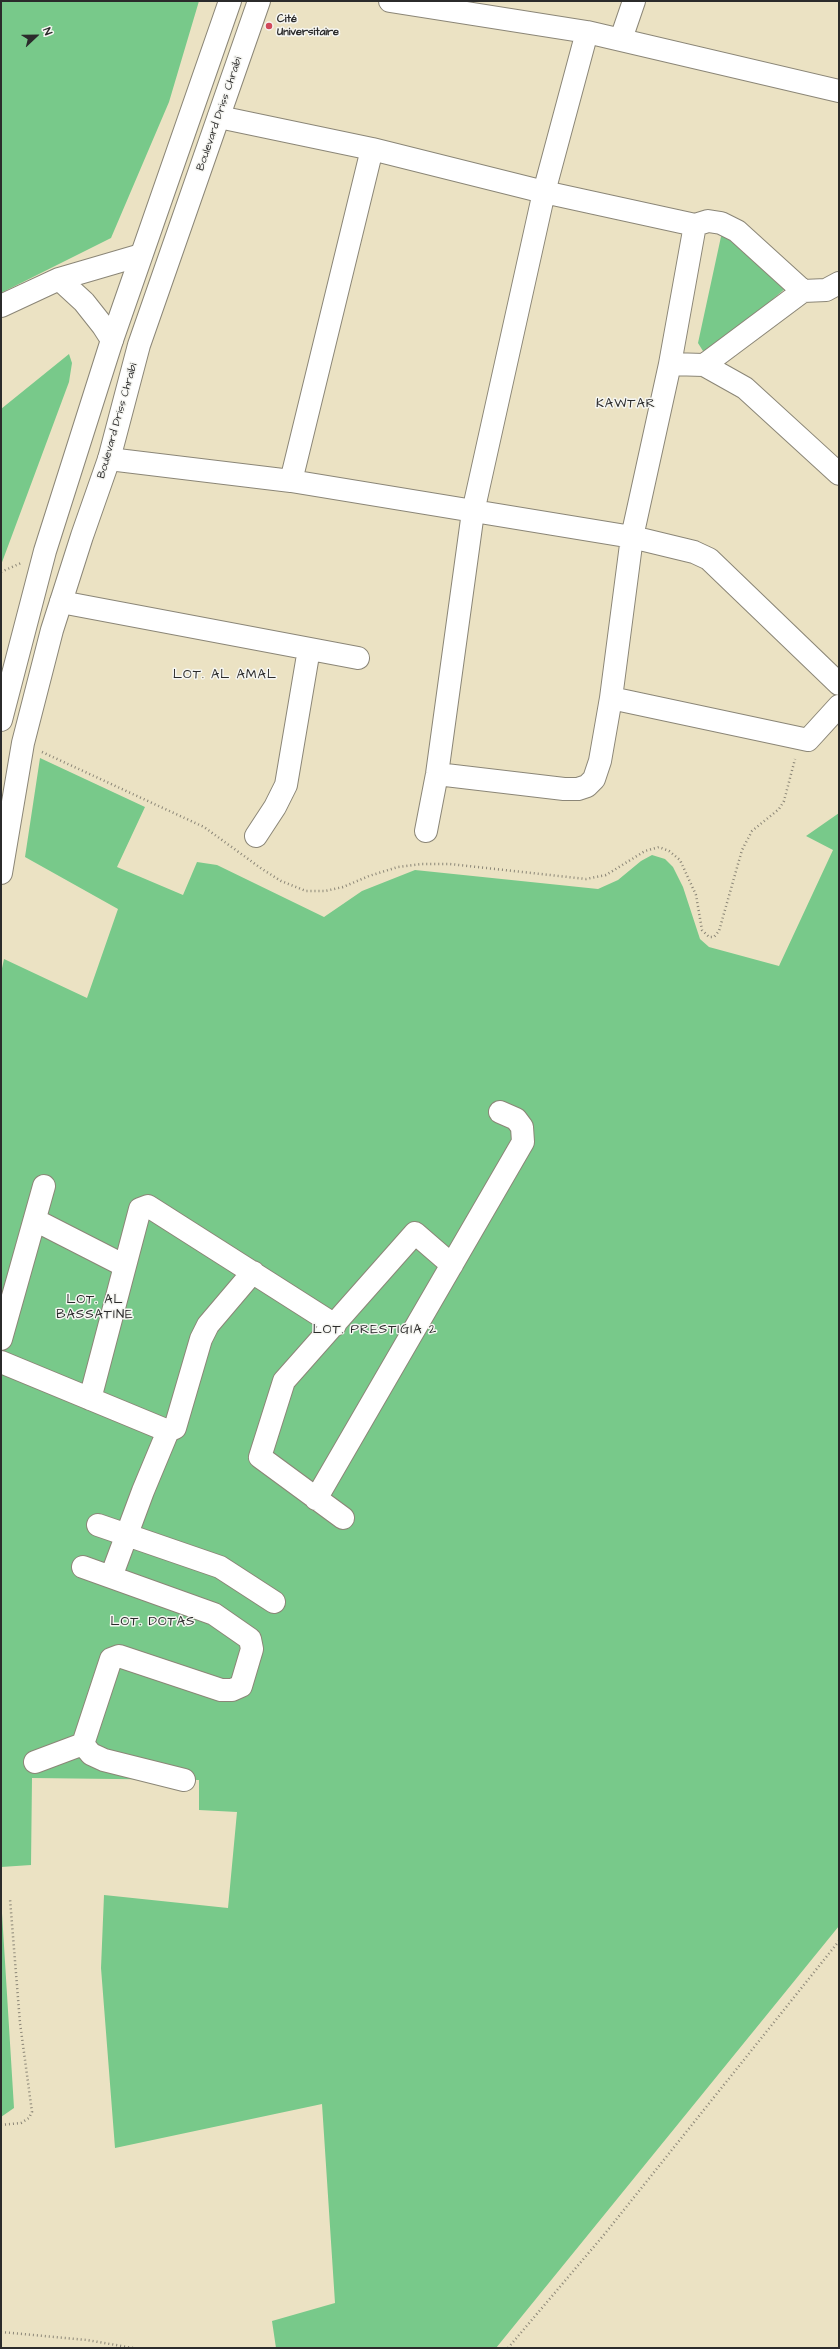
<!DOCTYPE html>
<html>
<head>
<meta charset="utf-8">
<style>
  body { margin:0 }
  #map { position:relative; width:840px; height:2349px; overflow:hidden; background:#ebe2c3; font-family:"Architects Daughter",sans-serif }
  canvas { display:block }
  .frame { position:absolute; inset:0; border:2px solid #2b2b2b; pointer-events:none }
  .north { position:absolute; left:16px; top:16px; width:40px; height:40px; -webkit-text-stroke:3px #f6f6f2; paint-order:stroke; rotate:68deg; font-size:11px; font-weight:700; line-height:16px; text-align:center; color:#2b2b2b }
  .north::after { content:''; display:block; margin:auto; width:14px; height:18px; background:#2b2b2b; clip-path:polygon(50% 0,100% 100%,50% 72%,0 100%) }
</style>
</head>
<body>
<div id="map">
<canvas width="840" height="2349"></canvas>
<div class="frame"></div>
<div class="north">N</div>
</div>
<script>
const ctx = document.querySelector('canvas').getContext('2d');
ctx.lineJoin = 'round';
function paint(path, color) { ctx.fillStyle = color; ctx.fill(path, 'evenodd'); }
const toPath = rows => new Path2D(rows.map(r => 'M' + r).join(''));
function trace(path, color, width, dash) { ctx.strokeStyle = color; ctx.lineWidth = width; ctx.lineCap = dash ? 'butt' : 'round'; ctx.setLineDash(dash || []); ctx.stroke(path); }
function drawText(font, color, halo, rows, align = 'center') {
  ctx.font = font + ' "Architects Daughter",sans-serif'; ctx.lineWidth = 3; ctx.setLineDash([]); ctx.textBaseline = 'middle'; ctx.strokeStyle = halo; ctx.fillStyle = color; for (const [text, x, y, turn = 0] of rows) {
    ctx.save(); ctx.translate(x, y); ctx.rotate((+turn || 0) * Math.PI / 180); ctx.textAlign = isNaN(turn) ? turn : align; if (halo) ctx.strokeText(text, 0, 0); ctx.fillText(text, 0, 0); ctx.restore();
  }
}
const green = toPath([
  [1,1,199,1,169,102,111,238,1,293],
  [722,232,787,287,724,341,708,351,703,351,698,343],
  [69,354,72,363,69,382,1,565,1,409],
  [40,758,145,807,117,867,183,895,197,862,217,865,324,917,362,891,415,870,598,889,618,880,641,861,652,855,665,859,673,867,683,887,700,939,709,947,779,966,833,850,806,836,839,813,839,1926,496,2348,276,2348,272,2321,335,2303,322,2104,115,2148,101,1968,104,1895,228,1908,237,1812,199,1810,199,1780,32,1778,31,1865,1,1867,1,973,4,959,87,998,118,909,25,857],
  [1,1897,14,2108,1,2117]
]);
const path = toPath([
  [1,572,21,563],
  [42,752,204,827,262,869,281,881,306,891,325,891,343,887,369,876,398,867,422,864,450,864,586,879,606,875,645,851,659,847,669,851,680,860,696,895,702,930,709,937,714,937,719,931,742,850,752,831,779,809,784,801,795,759],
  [1,2125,21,2123,29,2118,32,2112,20,2023,10,1899],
  [1,2332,87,2340,133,2348],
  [508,2348,603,2236,839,1941]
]);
const minor = toPath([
  [390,1,587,32,839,91],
  [621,39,634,1],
  [219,117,372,149,544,192,695,225,708,221,721,223,737,231,803,291,826,290,839,283],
  [695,225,670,364,704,365,745,388,839,474],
  [59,279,84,302,103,326,112,340],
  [1,306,59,279,141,255],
  [704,365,803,291],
  [109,459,291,481,632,537,694,552,709,559,839,684],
  [291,481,372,149],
  [61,602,358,658],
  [611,698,808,740,839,706],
  [437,774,564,789,578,789,587,786,594,779,600,761,611,698,632,537,670,364],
  [426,831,437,774,473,512,544,192,587,32],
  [256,836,275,807,286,785,309,649],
  [35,1220,125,1266],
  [1,1339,44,1186],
  [1,1362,168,1431,175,1428,201,1339,208,1325,253,1272],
  [90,1399,140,1209,148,1206,335,1325],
  [316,1499,523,1142,522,1127,516,1119,500,1112],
  [343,1518,260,1457,284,1381,415,1233,452,1265],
  [98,1525,220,1567,274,1602],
  [111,1577,143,1491,168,1431],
  [83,1744,91,1754,104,1760,184,1780],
  [35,1762,83,1744,111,1659,119,1656,221,1690,232,1690,241,1686,252,1649,250,1639,214,1614,83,1567]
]);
const secondary = toPath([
  [1,720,45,551,112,340,230,1],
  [1,873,23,743,52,630,82,536,109,459,139,345,259,1]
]);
const markers = [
  [269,26,4,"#d1495b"]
];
const poiNames = [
  ["Cité",277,20],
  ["Universitaire",277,33]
];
const streetNames = [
  ["Boulevard Driss Chraibi",220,114,-71],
  ["Boulevard Driss Chraibi",118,421,-74]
];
const quarterNames = [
  ["KAWTAR",626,404],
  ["LOT. AL AMAL",225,675],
  ["LOT. AL",95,1300],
  ["BASSATINE",95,1315],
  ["LOT. PRESTIGIA 2",375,1330],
  ["LOT. DOTAS",153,1622]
];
paint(green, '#78c98a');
trace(minor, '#8b8677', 24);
trace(secondary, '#8b8677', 24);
trace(path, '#8b8677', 2.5, [1, 3]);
trace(minor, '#fff', 22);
trace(secondary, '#fff', 22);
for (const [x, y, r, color] of markers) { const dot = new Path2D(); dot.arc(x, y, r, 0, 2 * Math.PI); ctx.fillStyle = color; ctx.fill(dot); trace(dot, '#f6f6f2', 1.5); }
drawText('bold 11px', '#2b2b2b', '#f6f6f2', poiNames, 'left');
drawText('11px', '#2b2b2b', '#f6f6f2', streetNames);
ctx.letterSpacing = '1px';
drawText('13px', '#2b2b2b', '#f6f6f2', quarterNames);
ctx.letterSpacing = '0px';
</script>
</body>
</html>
